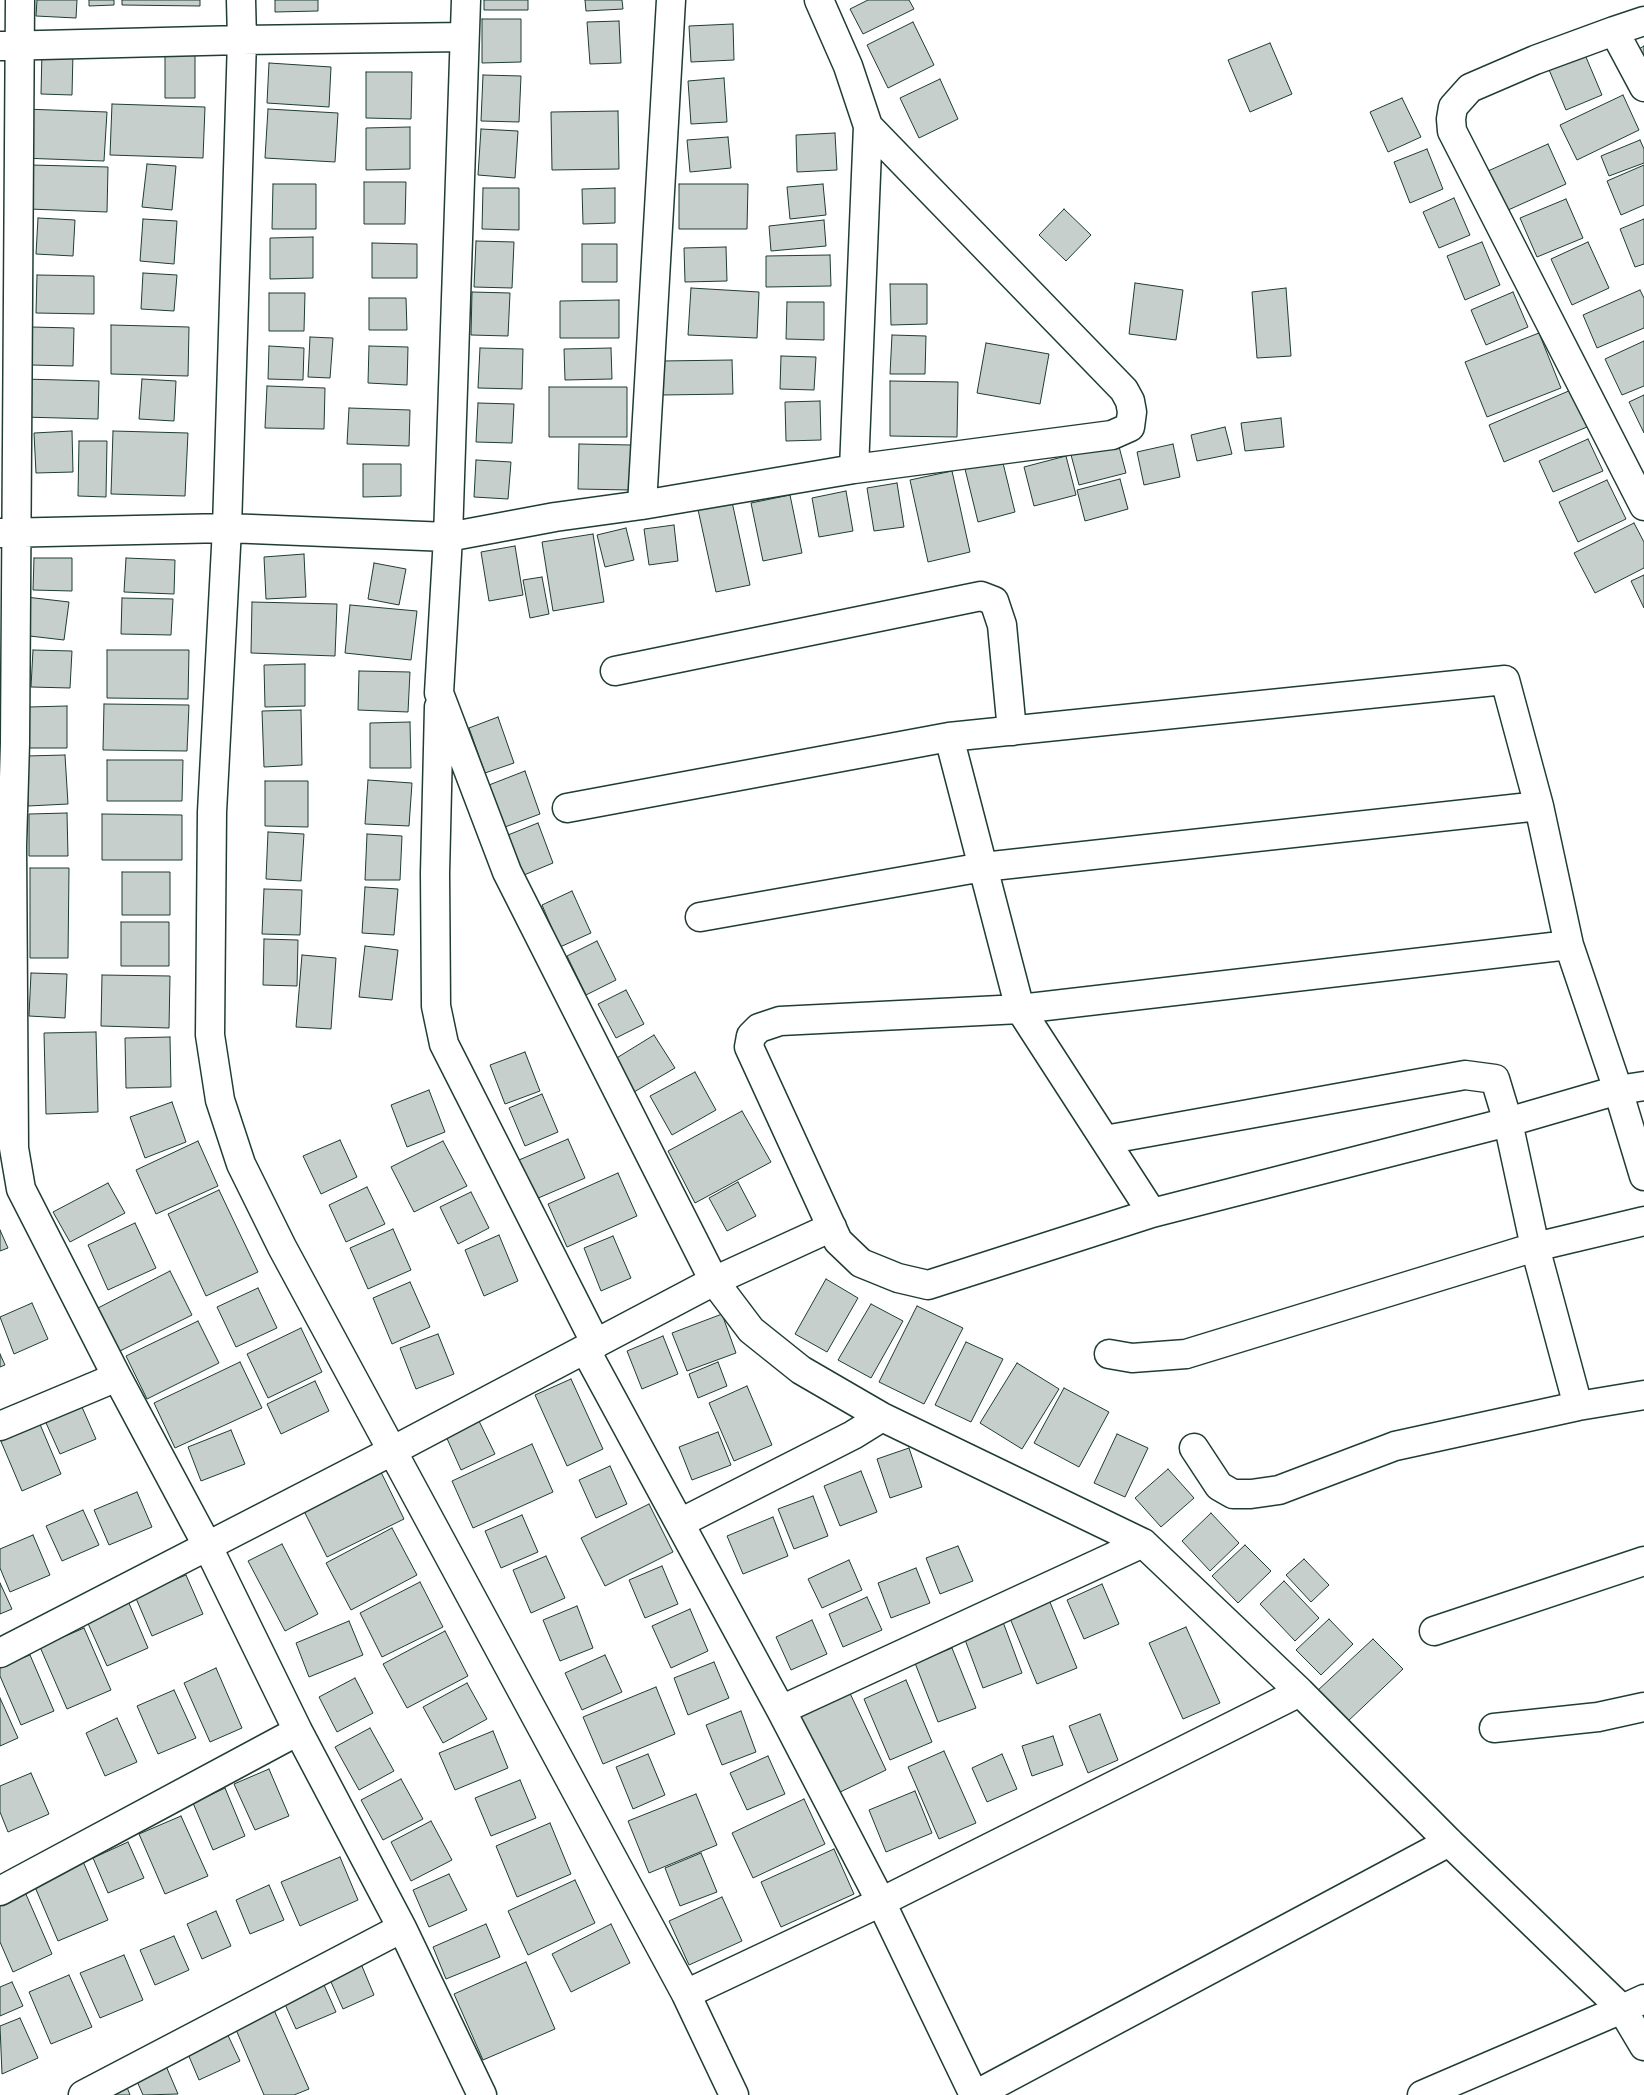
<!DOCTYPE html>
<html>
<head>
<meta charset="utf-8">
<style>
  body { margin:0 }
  canvas { display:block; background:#fff }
</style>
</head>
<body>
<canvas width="1644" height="2095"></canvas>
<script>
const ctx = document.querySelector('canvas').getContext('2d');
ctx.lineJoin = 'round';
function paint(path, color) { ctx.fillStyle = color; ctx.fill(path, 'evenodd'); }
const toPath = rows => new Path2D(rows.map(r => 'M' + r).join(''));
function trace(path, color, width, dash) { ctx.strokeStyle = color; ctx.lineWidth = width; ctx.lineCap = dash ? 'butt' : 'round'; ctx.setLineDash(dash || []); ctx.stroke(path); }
const building = toPath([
  [37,0,77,0,76,18,36,16,37,0],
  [89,0,114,0,114,5,89,6,89,0],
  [122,0,200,0,200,6,122,5,122,0],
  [275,0,318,0,318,11,275,12,275,0],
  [484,0,528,0,528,10,484,10,484,0],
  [585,0,622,0,623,9,586,11,585,0],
  [868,0,909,0,914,9,863,34,850,9,868,0],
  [482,19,521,19,521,62,482,63,482,19],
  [619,21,621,63,590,64,587,22,619,21],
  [913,22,934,65,888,88,867,45,913,22],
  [733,24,734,60,691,62,689,26,733,24],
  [1270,43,1292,94,1250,112,1228,60,1270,43],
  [1644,46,1644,65,1637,50,1644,46],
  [1583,50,1602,95,1566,110,1547,65,1583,50],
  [42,51,73,52,72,95,41,94,42,51],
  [165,55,195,55,195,98,165,98,165,55],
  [269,63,331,67,329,107,267,103,269,63],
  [366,72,412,72,411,119,366,118,366,72],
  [483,75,521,76,519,122,481,121,483,75],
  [724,78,727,122,691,124,688,81,724,78],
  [940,79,958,119,919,138,900,98,940,79],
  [1623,95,1639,130,1577,160,1560,125,1623,95],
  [1402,98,1421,137,1388,152,1370,112,1402,98],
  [112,104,205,107,203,158,110,155,112,104],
  [24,109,107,112,104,161,21,158,24,109],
  [268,109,338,113,335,162,265,158,268,109],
  [618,111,619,169,552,170,551,112,618,111],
  [410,127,410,169,366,170,366,128,410,127],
  [481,129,518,131,515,178,478,175,481,129],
  [835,133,837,170,797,172,796,135,835,133],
  [728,137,731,168,690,172,687,140,728,137],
  [1640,140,1644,149,1644,163,1609,176,1601,156,1640,140],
  [1548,144,1566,184,1506,211,1488,171,1548,144],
  [1427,149,1443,189,1410,203,1394,162,1427,149],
  [147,164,176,166,172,210,142,207,147,164],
  [31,165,108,167,107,212,29,209,31,165],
  [1644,165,1644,205,1621,215,1607,181,1644,165],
  [364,182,406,182,405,224,364,224,364,182],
  [273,184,316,184,316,229,272,229,273,184],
  [679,184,748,184,747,229,679,229,679,184],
  [823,184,826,215,790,219,787,187,823,184],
  [483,188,519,188,519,230,482,229,483,188],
  [615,188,615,223,583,224,582,189,615,188],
  [1454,198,1470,235,1439,248,1423,212,1454,198],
  [1566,199,1583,238,1537,257,1520,218,1566,199],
  [1064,209,1091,235,1066,261,1039,235,1064,209],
  [38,218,75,220,73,256,36,254,38,218],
  [143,219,177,221,174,264,140,261,143,219],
  [1644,219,1644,264,1635,267,1620,229,1644,219],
  [824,220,826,246,771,251,769,226,824,220],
  [313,237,313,278,270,279,270,238,313,237],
  [476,241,514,242,512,288,474,287,476,241],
  [1482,242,1500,285,1465,300,1447,256,1482,242],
  [1588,242,1609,288,1572,305,1551,259,1588,242],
  [372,243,417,244,417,278,372,278,372,243],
  [582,244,617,244,617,282,582,282,582,244],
  [726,247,727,281,685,282,684,248,726,247],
  [830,255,831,286,766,287,766,256,830,255],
  [143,273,177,275,174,311,141,309,143,273],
  [37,275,94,276,94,314,36,313,37,275],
  [1135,283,1183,290,1176,340,1129,334,1135,283],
  [890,284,927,284,927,324,891,325,890,284],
  [691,288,759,292,757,338,688,335,691,288],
  [1286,288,1291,356,1257,358,1252,292,1286,288],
  [1640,290,1644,298,1644,328,1597,348,1583,315,1640,290],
  [472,292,510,293,508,336,471,335,472,292],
  [1513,292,1528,327,1486,345,1471,310,1513,292],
  [269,293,305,293,304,331,269,331,269,293],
  [369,298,406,298,407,330,369,330,369,298],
  [619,300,619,338,560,338,560,301,619,300],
  [787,302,824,302,824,340,786,339,787,302],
  [111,325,189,327,188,376,111,374,111,325],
  [31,327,74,328,73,366,31,365,31,327],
  [1539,333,1561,388,1487,417,1465,362,1539,333],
  [892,335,926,336,925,374,890,374,892,335],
  [310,337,333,338,330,378,308,377,310,337],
  [1644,341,1644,386,1622,395,1605,359,1644,341],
  [986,343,1049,354,1040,404,977,393,986,343],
  [269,346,304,348,303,380,268,379,269,346],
  [369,346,408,347,407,385,368,383,369,346],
  [480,348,523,349,522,389,478,388,480,348],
  [611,348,612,379,565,380,564,349,611,348],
  [781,356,816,357,814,390,780,389,781,356],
  [732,360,733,394,662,395,662,361,732,360],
  [23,379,99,381,98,419,22,417,23,379],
  [142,379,176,381,174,421,139,419,142,379],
  [890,381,958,382,957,437,890,436,890,381],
  [267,386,325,388,324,429,265,428,267,386],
  [549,387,627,387,627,437,549,437,549,387],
  [1571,390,1587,427,1504,462,1489,425,1571,390],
  [1644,395,1644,433,1629,402,1644,395],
  [820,401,821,440,786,441,785,402,820,401],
  [478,403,514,404,512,443,476,442,478,403],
  [349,408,410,410,409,446,347,444,349,408],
  [1281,418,1284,447,1245,451,1241,423,1281,418],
  [1225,427,1232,454,1197,461,1191,435,1225,427],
  [72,431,73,472,36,473,34,433,72,431],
  [113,431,188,433,185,496,111,494,113,431],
  [1117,439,1126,473,1079,485,1070,451,1117,439],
  [1588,439,1603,471,1553,492,1539,461,1588,439],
  [79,441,107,441,106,497,78,496,79,441],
  [579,444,631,445,630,490,578,489,579,444],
  [1173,444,1180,477,1144,485,1137,452,1173,444],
  [1066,456,1076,495,1034,506,1024,467,1066,456],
  [1002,459,1015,512,978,522,965,469,1002,459],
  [476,460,511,462,508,499,474,497,476,460],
  [363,464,401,464,401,496,363,497,363,464],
  [952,471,970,552,928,562,910,480,952,471],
  [1120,479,1128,509,1085,521,1077,490,1120,479],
  [1607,480,1626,519,1578,542,1559,502,1607,480],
  [897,483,904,527,874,531,867,488,897,483],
  [846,491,853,531,819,537,812,498,846,491],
  [790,495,802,553,763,561,751,503,790,495],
  [731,497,750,585,716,592,697,505,731,497],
  [1634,523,1644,542,1644,568,1595,593,1574,553,1634,523],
  [674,525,678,561,649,565,644,529,674,525],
  [626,528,634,560,605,567,597,535,626,528],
  [593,534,604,602,553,611,542,542,593,534],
  [515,546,523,595,489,601,481,552,515,546],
  [304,554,306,597,266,599,264,557,304,554],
  [34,558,72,558,72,591,33,590,34,558],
  [126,558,175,560,174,594,124,592,126,558],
  [374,563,406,569,399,605,368,599,374,563],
  [1644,575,1644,608,1631,581,1644,575],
  [542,577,549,614,530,618,523,580,542,577],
  [26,597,69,602,64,640,21,635,26,597],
  [122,598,173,599,171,635,121,634,122,598],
  [252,602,337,604,335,656,251,653,252,602],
  [350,605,417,611,411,660,345,653,350,605],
  [33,650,72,651,70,688,31,687,33,650],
  [107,650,189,650,188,699,107,698,107,650],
  [305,664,305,706,265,707,264,665,305,664],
  [359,671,410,672,408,712,358,710,359,671],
  [104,704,189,705,187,751,103,750,104,704],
  [67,706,67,748,29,748,28,707,67,706],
  [301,710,302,765,264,767,262,711,301,710],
  [498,717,514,763,485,773,469,728,498,717],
  [410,722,411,768,370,768,370,723,410,722],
  [65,755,68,804,28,806,26,756,65,755],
  [107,760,183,760,182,801,107,801,107,760],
  [525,771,540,814,505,827,489,785,525,771],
  [368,780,412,783,409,826,365,824,368,780],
  [265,781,308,781,308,827,265,826,265,781],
  [67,813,68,856,29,856,29,814,67,813],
  [102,814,182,815,182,860,102,860,102,814],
  [538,823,553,863,524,875,508,835,538,823],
  [268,832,304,834,301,881,266,879,268,832],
  [367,834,402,836,400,880,365,880,367,834],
  [30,868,69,868,68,958,30,958,30,868],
  [122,872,170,872,170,915,122,915,122,872],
  [365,887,398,889,394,935,362,933,365,887],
  [264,889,302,890,300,935,262,934,264,889],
  [572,891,591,933,560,947,542,905,572,891],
  [121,922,169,922,169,966,121,966,121,922],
  [264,939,298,940,297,986,263,985,264,939],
  [597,941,616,980,586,995,567,956,597,941],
  [365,946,398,950,392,1000,359,997,365,946],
  [302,955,336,958,331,1029,296,1027,302,955],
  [31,973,67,974,65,1018,29,1016,31,973],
  [102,975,170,976,169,1028,101,1026,102,975],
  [626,990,644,1024,616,1038,598,1004,626,990],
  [96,1032,98,1112,46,1114,44,1033,96,1032],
  [654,1035,675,1068,634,1092,615,1059,654,1035],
  [170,1037,171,1087,126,1088,125,1038,170,1037],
  [525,1052,540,1091,505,1104,490,1065,525,1052],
  [695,1072,716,1110,672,1135,650,1096,695,1072],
  [429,1090,445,1132,407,1147,391,1105,429,1090],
  [542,1094,558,1132,525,1146,509,1108,542,1094],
  [172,1102,186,1142,145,1158,130,1117,172,1102],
  [742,1111,771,1162,695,1203,668,1151,742,1111],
  [568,1139,585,1178,536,1199,519,1160,568,1139],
  [340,1140,357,1177,321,1194,303,1156,340,1140],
  [198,1141,218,1186,156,1214,136,1170,198,1141],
  [443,1141,467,1186,414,1212,391,1167,443,1141],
  [618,1173,637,1216,567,1247,548,1204,618,1173],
  [738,1182,756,1216,727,1231,709,1198,738,1182],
  [108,1183,125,1213,70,1242,53,1212,108,1183],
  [367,1187,385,1224,346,1242,329,1205,367,1187],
  [219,1190,258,1272,206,1296,168,1214,219,1190],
  [471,1192,489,1228,458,1244,440,1207,471,1192],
  [135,1223,156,1268,108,1290,88,1245,135,1223],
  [393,1229,411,1270,368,1289,350,1248,393,1229],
  [0,1230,8,1248,0,1251,0,1230],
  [499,1235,518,1281,484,1296,465,1250,499,1235],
  [613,1236,631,1278,601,1291,584,1248,613,1236],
  [170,1271,192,1315,118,1352,96,1309,170,1271],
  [826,1279,858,1298,827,1352,795,1334,826,1279],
  [410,1282,430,1327,392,1344,373,1298,410,1282],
  [258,1288,277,1328,236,1347,217,1307,258,1288],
  [32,1303,48,1339,14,1354,0,1317,32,1303],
  [871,1304,903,1321,871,1378,838,1360,871,1304],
  [917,1306,963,1328,924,1404,879,1382,917,1306],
  [722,1314,736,1353,687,1371,672,1333,722,1314],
  [198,1321,219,1363,147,1399,126,1356,198,1321],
  [301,1328,322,1372,268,1398,247,1354,301,1328],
  [438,1334,454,1374,416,1389,400,1348,438,1334],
  [663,1336,678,1374,642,1389,627,1351,663,1336],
  [966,1342,1003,1359,971,1422,935,1405,966,1342],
  [0,1354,5,1365,0,1367,0,1354],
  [240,1362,262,1408,175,1448,154,1403,240,1362],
  [718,1362,727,1386,698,1398,689,1374,718,1362],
  [1017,1363,1059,1389,1022,1449,980,1423,1017,1363],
  [571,1379,603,1449,567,1466,535,1395,571,1379],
  [315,1381,329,1411,281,1434,267,1404,315,1381],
  [747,1386,772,1445,734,1461,709,1403,747,1386],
  [1064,1388,1109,1412,1079,1467,1034,1443,1064,1388],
  [78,1398,96,1439,60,1454,42,1414,78,1398],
  [478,1419,495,1454,461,1470,445,1434,478,1419],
  [39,1422,61,1474,22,1491,0,1439,39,1422],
  [231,1430,245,1464,201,1481,188,1447,231,1430],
  [718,1432,731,1465,692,1480,679,1447,718,1432],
  [1117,1434,1148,1448,1125,1497,1094,1483,1117,1434],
  [532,1444,553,1492,473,1528,452,1481,532,1444],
  [909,1448,922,1487,890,1498,877,1459,909,1448],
  [378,1466,404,1519,327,1557,301,1505,378,1466],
  [610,1466,627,1504,596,1518,579,1480,610,1466],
  [1168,1469,1194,1498,1161,1527,1135,1498,1168,1469],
  [861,1471,877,1512,840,1526,824,1486,861,1471],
  [137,1492,152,1527,109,1545,94,1510,137,1492],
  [813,1496,828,1536,794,1549,778,1509,813,1496],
  [649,1504,673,1552,605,1586,581,1538,649,1504],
  [83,1510,99,1545,62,1561,46,1526,83,1510],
  [1211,1513,1239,1543,1210,1571,1182,1541,1211,1513],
  [522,1515,538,1552,501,1568,485,1531,522,1515],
  [773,1517,788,1556,743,1574,727,1536,773,1517],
  [392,1528,417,1575,351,1610,326,1563,392,1528],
  [33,1535,50,1575,10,1592,0,1568,0,1549,33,1535],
  [282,1544,318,1614,285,1631,248,1561,282,1544],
  [1245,1545,1271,1571,1238,1603,1212,1576,1245,1545],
  [958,1546,973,1581,940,1594,926,1558,958,1546],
  [546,1556,565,1598,531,1613,513,1570,546,1556],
  [1304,1559,1329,1585,1311,1602,1286,1575,1304,1559],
  [849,1560,862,1590,822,1608,808,1579,849,1560],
  [662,1566,678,1604,645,1618,629,1580,662,1566],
  [916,1568,930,1603,891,1618,878,1583,916,1568],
  [186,1575,203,1614,152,1636,135,1596,186,1575],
  [1284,1581,1319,1618,1295,1641,1260,1604,1284,1581],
  [420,1582,443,1627,382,1657,360,1613,420,1582],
  [0,1583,12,1609,0,1614,0,1583],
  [1102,1584,1119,1624,1084,1639,1067,1600,1102,1584],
  [1047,1595,1077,1668,1037,1684,1007,1611,1047,1595],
  [867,1597,882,1630,843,1647,829,1614,867,1597],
  [128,1601,148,1648,107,1666,86,1619,128,1601],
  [577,1606,593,1648,560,1661,543,1620,577,1606],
  [690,1609,708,1651,671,1668,652,1626,690,1609],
  [1329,1619,1353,1644,1321,1675,1296,1650,1329,1619],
  [812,1620,827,1654,791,1670,776,1637,812,1620],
  [349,1621,363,1655,309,1677,296,1643,349,1621],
  [1003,1622,1022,1673,983,1688,964,1637,1003,1622],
  [1186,1627,1220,1703,1183,1719,1149,1643,1186,1627],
  [84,1628,111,1690,67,1709,40,1647,84,1628],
  [445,1631,468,1676,407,1708,383,1664,445,1631],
  [1373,1639,1403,1669,1346,1723,1316,1692,1373,1639],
  [952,1648,976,1708,938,1722,915,1663,952,1648],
  [30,1655,54,1711,21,1725,0,1676,0,1667,30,1655],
  [605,1655,622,1692,582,1710,565,1673,605,1655],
  [714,1662,729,1698,688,1715,674,1678,714,1662],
  [216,1668,242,1728,210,1742,184,1683,216,1668],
  [355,1678,373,1713,337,1732,319,1697,355,1678],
  [906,1680,932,1742,890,1760,864,1699,906,1680],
  [467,1683,487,1719,443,1743,423,1707,467,1683],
  [656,1687,675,1734,603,1764,583,1717,656,1687],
  [848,1689,886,1770,834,1795,796,1714,848,1689],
  [174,1690,196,1738,158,1754,137,1706,174,1690],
  [0,1698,18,1738,0,1746,0,1698],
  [741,1711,756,1752,722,1765,706,1725,741,1711],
  [1100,1714,1118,1760,1088,1773,1069,1726,1100,1714],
  [117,1718,137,1762,105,1776,86,1733,117,1718],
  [370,1728,394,1771,359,1790,335,1747,370,1728],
  [493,1731,508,1768,455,1790,439,1753,493,1731],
  [1053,1736,1063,1765,1032,1776,1022,1746,1053,1736],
  [944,1751,976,1823,939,1839,908,1767,944,1751],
  [648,1754,665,1795,633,1809,616,1767,648,1754],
  [1002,1754,1017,1789,987,1802,972,1768,1002,1754],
  [768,1756,785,1794,747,1810,730,1773,768,1756],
  [269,1769,289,1816,255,1830,234,1784,269,1769],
  [31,1773,49,1814,8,1832,0,1812,0,1786,31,1773],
  [401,1779,423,1819,383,1840,361,1800,401,1779],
  [520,1780,536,1818,491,1836,475,1798,520,1780],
  [225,1788,245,1836,213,1850,193,1803,225,1788],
  [915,1791,932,1833,886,1852,869,1810,915,1791],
  [696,1794,717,1845,649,1873,628,1821,696,1794],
  [804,1799,825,1844,753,1878,732,1833,804,1799],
  [181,1816,208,1876,165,1894,139,1834,181,1816],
  [431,1821,452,1860,411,1881,391,1842,431,1821],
  [550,1823,571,1874,517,1897,496,1846,550,1823],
  [128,1842,144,1878,108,1893,93,1858,128,1842],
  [834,1849,854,1894,781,1927,761,1882,834,1849],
  [701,1853,717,1892,680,1906,665,1868,701,1853],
  [340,1857,358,1900,300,1926,281,1882,340,1857],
  [82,1859,108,1920,58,1941,32,1880,82,1859],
  [449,1874,467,1910,429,1927,413,1890,449,1874],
  [575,1880,595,1923,528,1955,508,1911,575,1880],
  [269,1885,284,1920,250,1934,236,1900,269,1885],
  [25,1892,52,1954,13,1972,0,1942,0,1903,25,1892],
  [722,1897,742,1941,689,1965,669,1921,722,1897],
  [216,1911,231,1946,202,1959,187,1924,216,1911],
  [486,1924,500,1957,446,1979,433,1947,486,1924],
  [611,1924,630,1963,571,1992,552,1954,611,1924],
  [174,1936,189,1970,155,1985,140,1950,174,1936],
  [124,1955,143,2000,100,2018,80,1973,124,1955],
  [359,1959,374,1995,343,2009,327,1973,359,1959],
  [526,1962,555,2029,483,2060,454,1994,526,1962],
  [69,1975,92,2027,51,2044,29,1992,69,1975],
  [320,1976,336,2012,296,2029,280,1993,320,1976],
  [12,1982,23,2006,0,2016,0,1987,12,1982],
  [270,2001,309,2089,294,2095,264,2095,231,2018,270,2001],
  [20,2018,38,2058,2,2074,0,2026,20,2018],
  [225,2029,240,2061,199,2080,185,2047,225,2029],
  [166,2066,178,2094,143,2095,136,2079,166,2066],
  [125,2082,130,2095,95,2095,125,2082]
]);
const minor = toPath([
  [20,0,15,743,12,846,14,1148,21,1189,117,1377,208,1547,298,1731,402,1928,482,2095],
  [241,0,242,40,227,528,212,812,210,1035,220,1100,241,1164,282,1247,686,1994,734,2095],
  [466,0,448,537,439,693,507,872,714,1281,751,1330,801,1370,882,1417,1143,1543,1300,1692,1449,1842,1622,2009,1644,1999],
  [819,0,848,66,868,126,854,469],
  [1644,21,1614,31,1644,87],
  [1614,31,1535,60,1470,88,1453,107,1451,119,1452,131,1644,506],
  [1,46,242,40,464,37],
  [642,505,671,0],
  [0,533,227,528,448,537,555,517,642,505,854,469,1112,435,1130,427,1132,412,1130,401,1124,390,868,126],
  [615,671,981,596,994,601,1002,625,1012,731],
  [439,707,435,873,436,1006,444,1044,596,1344],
  [949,737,1020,1009,1152,1213],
  [567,808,949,737,1505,680,1539,806],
  [700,917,983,867,1539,806,1569,945],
  [1644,1086,1618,1090,1508,1122,1152,1213,928,1285,898,1278,861,1263,838,1241,749,1047,751,1036,759,1028,780,1021,1020,1009,1569,945,1618,1090,1644,1176],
  [1105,1140,1465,1075,1495,1079,1508,1122,1535,1247,1578,1406,1395,1446,1279,1490,1251,1494,1233,1494,1219,1486,1194,1448],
  [585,1349,781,1710,881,1902,974,2095],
  [1109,1354,1132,1358,1186,1354,1535,1247,1644,1221],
  [1578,1406,1644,1395],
  [0,1426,117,1377],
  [680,1523,853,1435,882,1417],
  [1434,1631,1644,1561],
  [0,1653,392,1451,714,1281,832,1227],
  [781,1710,1143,1543],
  [1494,1728,1598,1717,1644,1707],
  [0,1891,298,1731],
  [686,1994,881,1902,1300,1692],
  [83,2095,402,1928],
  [975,2095,1449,1842],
  [1422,2095,1622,2009,1644,2046]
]);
paint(building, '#c7cfcc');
trace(building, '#1f3d34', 1);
trace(minor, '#1f3d34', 31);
trace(minor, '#fff', 28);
</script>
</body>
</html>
